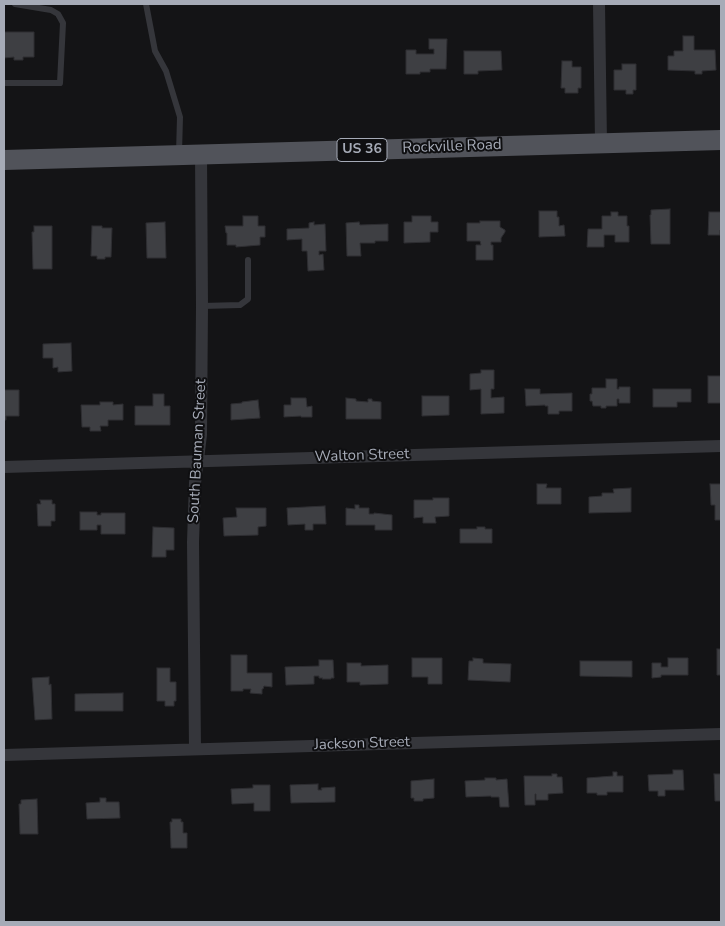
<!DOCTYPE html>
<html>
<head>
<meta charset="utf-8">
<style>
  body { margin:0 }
  #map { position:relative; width:725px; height:926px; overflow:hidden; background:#141416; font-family:"Nunito Sans",sans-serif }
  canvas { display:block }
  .frame { position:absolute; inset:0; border:5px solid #a6abb7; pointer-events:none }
</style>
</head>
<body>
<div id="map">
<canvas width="725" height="926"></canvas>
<div class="frame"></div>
</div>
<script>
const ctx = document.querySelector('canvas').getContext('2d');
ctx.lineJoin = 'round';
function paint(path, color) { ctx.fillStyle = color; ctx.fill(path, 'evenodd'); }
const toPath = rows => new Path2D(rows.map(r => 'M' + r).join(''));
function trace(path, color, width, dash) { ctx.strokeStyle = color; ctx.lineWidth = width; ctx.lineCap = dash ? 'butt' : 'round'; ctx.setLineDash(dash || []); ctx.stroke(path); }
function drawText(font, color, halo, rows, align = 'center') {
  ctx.font = font + ' "Nunito Sans",sans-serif'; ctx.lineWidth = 4; ctx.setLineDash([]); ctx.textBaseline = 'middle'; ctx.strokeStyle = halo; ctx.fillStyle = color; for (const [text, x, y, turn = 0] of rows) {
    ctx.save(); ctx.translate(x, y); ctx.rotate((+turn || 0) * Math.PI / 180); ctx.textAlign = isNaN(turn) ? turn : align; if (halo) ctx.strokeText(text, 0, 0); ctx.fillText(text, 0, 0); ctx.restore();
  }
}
const building = toPath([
  [4,32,34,32,34,57,23,57,23,60,14,60,14,57,4,58,4,32],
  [683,36,694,36,694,50,715,50,716,70,702,71,702,74,695,74,695,71,668,70,668,56,674,56,674,51,683,51,683,36],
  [429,39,447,39,446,69,430,69,430,72,420,72,420,74,406,74,406,50,416,50,416,54,434,54,434,49,429,49,429,39],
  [464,51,501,51,502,70,478,71,478,74,464,74,464,51],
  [562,61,572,61,572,67,581,67,581,88,578,88,578,93,565,93,565,88,561,88,562,61],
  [622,64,636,64,636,90,633,90,633,94,626,94,626,90,614,90,614,70,622,70,622,64],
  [670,209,670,244,651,244,650,215,651,215,651,210,670,209],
  [539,211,557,211,557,217,559,217,559,226,564,225,565,236,539,237,539,211],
  [611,212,618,212,618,216,627,216,627,226,629,226,629,242,615,242,615,235,604,235,604,247,587,247,588,229,602,229,602,216,611,216,611,212],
  [709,212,721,212,721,230,720,230,720,235,708,235,709,212],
  [243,216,258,216,258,226,265,226,265,237,260,237,260,245,236,247,236,245,227,245,227,233,226,233,225,226,243,226,243,216],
  [412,216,431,216,431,222,438,222,438,232,430,232,430,242,404,243,404,222,412,222,412,216],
  [480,221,500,221,500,227,505,230,505,232,501,238,501,242,491,242,491,245,493,245,493,260,476,260,476,245,481,245,480,241,467,241,467,223,480,223,480,221],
  [165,222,166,258,147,258,146,223,165,222],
  [314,222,314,225,325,224,326,251,319,251,319,255,323,254,324,270,308,271,307,251,302,251,302,239,287,240,287,229,309,228,309,223,314,222],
  [359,222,360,225,388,224,388,241,375,241,375,243,360,243,361,256,347,256,346,223,359,222],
  [34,226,52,226,52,269,33,269,32,232,34,232,34,226],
  [92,226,102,226,102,228,112,228,111,257,105,257,105,259,97,259,97,256,91,256,92,226],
  [71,343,72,371,58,372,58,367,53,368,53,358,43,358,43,344,71,343],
  [481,370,494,370,494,389,491,389,491,398,504,397,504,413,481,414,481,389,470,390,470,374,481,373,481,370],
  [708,376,721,376,721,403,708,403,708,376],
  [606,379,617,379,617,389,619,389,619,387,630,387,630,403,619,403,619,399,617,399,617,406,606,406,606,408,601,408,601,406,593,406,592,401,590,401,590,394,592,394,592,388,606,388,606,379],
  [525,389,540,389,540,394,572,393,572,411,559,411,559,414,548,414,548,406,545,406,545,405,526,406,525,389],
  [653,389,691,389,691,402,677,402,677,407,653,407,653,389],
  [4,390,19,390,19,416,6,416,6,420,4,420,4,390],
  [153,394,164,394,164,406,170,406,170,425,135,425,135,406,153,406,153,394],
  [422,396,449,396,449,415,422,416,422,396],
  [291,398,306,398,307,407,312,406,312,417,301,417,301,416,284,417,284,405,291,405,291,398],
  [346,398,356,399,356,401,368,402,368,399,372,399,372,401,381,402,381,419,346,419,346,398],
  [258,400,260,418,231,420,231,404,242,403,242,402,258,400],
  [100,402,113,402,113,405,123,404,123,420,108,420,108,426,100,426,101,431,90,431,90,427,82,427,81,405,100,405,100,402],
  [537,484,547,484,546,488,561,488,561,504,537,504,537,484],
  [710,484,721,484,721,520,715,520,715,505,711,505,710,484],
  [631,488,631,512,589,513,589,497,602,496,602,493,614,493,613,489,631,488],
  [433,498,449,498,449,516,435,517,436,523,423,523,423,517,414,518,414,500,433,500,433,498],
  [40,500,52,500,52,504,55,504,55,521,51,521,51,526,38,526,37,504,41,504,40,500],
  [355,505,359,505,359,508,369,508,369,514,374,514,374,513,392,515,392,530,375,530,375,525,346,525,346,508,355,509,355,505],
  [325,506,326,524,313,524,313,530,305,530,305,524,288,525,287,508,325,506],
  [236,508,266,508,266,526,258,527,258,535,224,536,223,518,237,517,236,508],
  [80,512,97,512,97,515,101,515,101,513,125,513,125,534,101,534,101,525,97,525,97,530,80,530,80,512],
  [153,527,174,528,174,550,166,550,166,557,152,557,153,527],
  [477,527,485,527,485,529,492,529,492,543,460,543,460,529,477,529,477,527],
  [717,649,721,649,721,675,717,675,717,649],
  [231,655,247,655,247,673,272,673,272,687,264,686,263,689,262,689,262,694,250,693,251,689,243,689,243,691,231,691,231,655],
  [412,658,442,658,442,684,428,684,428,677,412,677,412,658],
  [473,658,483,659,483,663,511,664,510,682,468,680,469,661,473,661,473,658],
  [668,658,688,658,688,675,661,675,661,677,652,678,652,663,661,663,661,667,668,667,668,658],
  [319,660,333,660,334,678,331,678,331,679,322,679,323,678,319,678,319,676,314,676,314,684,286,685,285,667,319,666,319,660],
  [580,661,632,661,632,677,580,676,580,661],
  [347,663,361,663,361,666,388,665,388,684,360,685,360,682,347,682,347,663],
  [157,668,170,668,170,682,176,682,176,701,174,701,174,706,165,706,165,701,157,701,157,668],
  [49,677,49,685,51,684,52,719,35,720,32,678,49,677],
  [123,693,123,711,75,711,75,694,123,693],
  [673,770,683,770,684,790,665,790,665,796,658,796,658,791,649,791,648,775,673,774,673,770],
  [613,772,617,772,617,776,623,776,623,792,607,792,607,795,597,795,597,793,587,793,587,778,613,776,613,772],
  [552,774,557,774,557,777,562,777,563,793,548,794,548,800,536,800,536,794,535,794,535,805,525,805,524,776,552,776,552,774],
  [714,774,721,774,721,801,715,801,714,774],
  [485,778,496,778,496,780,507,779,509,807,500,807,499,797,491,797,491,796,466,797,465,781,485,780,485,778],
  [434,779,434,798,423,799,423,801,414,801,414,798,411,798,411,781,434,779],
  [318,784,318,790,322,790,321,788,335,787,335,802,291,803,290,785,318,784],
  [253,785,270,785,270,811,254,811,254,803,232,804,231,789,253,788,253,785],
  [100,798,106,798,106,802,119,802,120,818,87,819,86,803,100,802,100,798],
  [37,799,38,834,20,834,19,804,21,804,21,800,37,799],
  [172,819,181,819,181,822,183,822,183,833,187,833,187,848,171,848,170,822,172,822,172,819]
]);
const lane = toPath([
  [146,4,155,51,166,71,180,117,179,153],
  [4,83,60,83,63,23,58,14,51,10,15,4],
  [202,306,240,305,248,299,248,260]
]);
const street = toPath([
  [599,4,601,143],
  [4,467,721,446],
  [195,749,193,542,195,483,201,435,202,306,201,154],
  [4,755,721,734]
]);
const primary = toPath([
  [4,160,721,140]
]);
const shields = [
  [362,150,50]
];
const shieldNames = [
  ["US 36",362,150]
];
const streetNames = [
  ["Rockville Road",452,147,-2],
  ["South Bauman Street",198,451,-87],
  ["Walton Street",362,456,-2],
  ["Jackson Street",362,744,-2]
];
paint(building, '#3e3f43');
trace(building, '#2e2e32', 1);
trace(lane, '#35363b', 6);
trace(street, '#35363b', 12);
trace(primary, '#51535a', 20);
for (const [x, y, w] of shields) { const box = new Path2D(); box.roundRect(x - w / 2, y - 11.5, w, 23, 4); ctx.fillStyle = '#0f0f11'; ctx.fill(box); trace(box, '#a6abb7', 1); }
drawText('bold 14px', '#a6abb7', null, shieldNames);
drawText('15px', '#a6abb7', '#0f0f11', streetNames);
</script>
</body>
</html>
